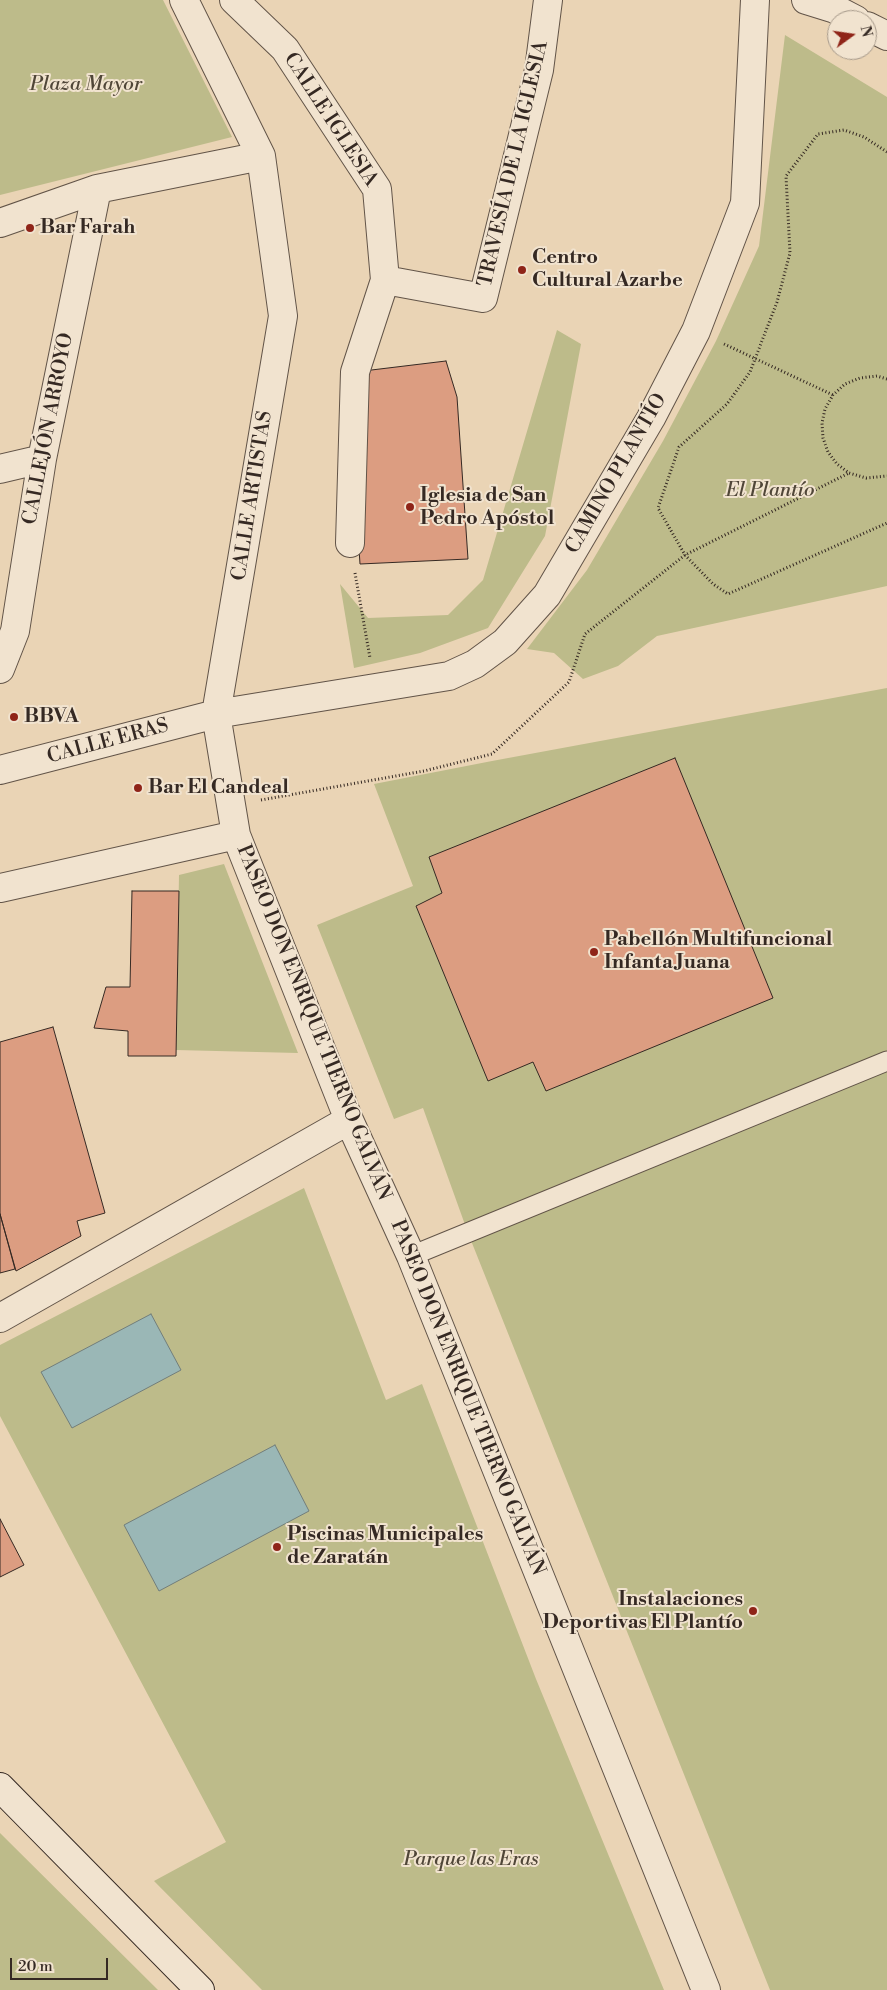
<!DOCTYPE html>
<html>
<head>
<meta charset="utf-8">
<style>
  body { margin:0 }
  #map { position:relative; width:887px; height:1990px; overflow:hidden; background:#ead4b5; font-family:"Libre Bodoni",serif }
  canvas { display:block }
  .north { position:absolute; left:827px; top:10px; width:50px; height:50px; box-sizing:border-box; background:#f1e3cf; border:1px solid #a6998a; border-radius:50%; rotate:76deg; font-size:14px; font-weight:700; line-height:20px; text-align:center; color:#352923 }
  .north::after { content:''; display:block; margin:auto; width:18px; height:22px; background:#8f2418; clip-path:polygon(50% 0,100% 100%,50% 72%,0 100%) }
  .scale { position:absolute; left:10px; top:1958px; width:98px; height:22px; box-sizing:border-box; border:2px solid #352923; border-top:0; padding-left:6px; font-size:15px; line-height:18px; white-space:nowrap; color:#352923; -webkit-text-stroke:4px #f1e3cf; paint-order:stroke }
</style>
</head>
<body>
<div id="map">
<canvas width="887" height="1990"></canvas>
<div class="north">N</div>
<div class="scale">20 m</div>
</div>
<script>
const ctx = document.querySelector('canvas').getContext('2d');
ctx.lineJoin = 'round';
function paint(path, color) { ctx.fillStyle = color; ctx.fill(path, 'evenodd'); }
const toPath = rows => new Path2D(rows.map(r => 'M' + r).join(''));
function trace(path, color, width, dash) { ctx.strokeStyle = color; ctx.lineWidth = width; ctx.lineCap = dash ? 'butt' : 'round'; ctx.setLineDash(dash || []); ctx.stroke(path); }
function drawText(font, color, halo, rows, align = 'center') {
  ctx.font = font + ' "Libre Bodoni",serif'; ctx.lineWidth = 4; ctx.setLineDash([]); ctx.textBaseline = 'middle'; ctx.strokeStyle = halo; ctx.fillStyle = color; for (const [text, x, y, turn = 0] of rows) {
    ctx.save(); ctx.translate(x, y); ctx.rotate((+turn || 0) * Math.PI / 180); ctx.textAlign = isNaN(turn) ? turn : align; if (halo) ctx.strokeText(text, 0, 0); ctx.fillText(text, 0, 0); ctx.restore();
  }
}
const green = toPath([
  [0,0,163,0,232,137,0,195],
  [785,35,887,97,887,586,657,636,618,666,583,679,554,653,527,649,587,570,663,441,716,341,759,246],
  [557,330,581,344,545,536,488,628,420,653,354,668,340,584,368,618,448,615,483,580],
  [887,688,887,1990,770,1990,468,1233,423,1108,394,1119,317,925,413,886,374,784,492,761],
  [224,864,298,1053,176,1050,179,875],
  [304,1188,386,1400,422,1384,536,1679,664,1990,262,1990,154,1881,226,1842,0,1416,0,1345],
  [0,1833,158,1990,0,1990]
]);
const water = toPath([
  [151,1314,181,1370,72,1428,41,1372,151,1314],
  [275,1445,309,1511,159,1591,124,1525,275,1445]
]);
const building = toPath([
  [446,361,457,397,468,559,360,564,353,456,355,372,446,361],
  [675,758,773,998,546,1091,533,1062,488,1081,416,906,442,893,429,857,675,758],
  [132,891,179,891,176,1056,128,1056,128,1031,94,1028,106,987,130,987,132,891],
  [53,1027,105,1213,77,1221,81,1236,16,1271,0,1214,0,1042,53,1027],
  [0,1214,15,1269,0,1273,0,1214],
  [0,1519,24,1565,0,1577,0,1519]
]);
const path = toPath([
  [887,152,864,137,844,130,818,134,786,176,790,253,777,302,750,372,727,404,679,447,658,508,685,555,713,584,728,594,887,523],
  [724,344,833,395],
  [887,379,877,376,860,378,845,384,833,395,825,409,822,423,823,438,828,452,837,464,849,473,866,478,887,476],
  [355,573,370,658],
  [261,800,424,771,492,754,569,682,585,634,685,555,849,473]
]);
const lane = toPath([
  [411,1256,887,1061]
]);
const street = toPath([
  [184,0,261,156,283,316,216,714,236,835,349,1120,411,1256,706,1990],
  [234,0,285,49,377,189,385,280,483,298,539,70,548,0],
  [806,0,835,9,856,20],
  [867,26,887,36],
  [0,223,97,189,261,156],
  [0,469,42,459],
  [350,543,355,372,385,280],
  [0,669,15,631,42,459,97,189],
  [0,770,216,714,449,676,475,664,505,642,547,595,651,418,696,331,745,203,755,0],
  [0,888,236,835],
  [0,1318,349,1120]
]);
const secondary = toPath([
  [0,1787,200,1990]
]);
const markers = [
  [30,228,5,"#8f2418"],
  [522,270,5,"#8f2418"],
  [410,507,5,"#8f2418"],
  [14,717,5,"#8f2418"],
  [138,788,5,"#8f2418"],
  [594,952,5,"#8f2418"],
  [277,1547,5,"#8f2418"],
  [753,1611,5,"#8f2418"]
];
const parkNames = [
  ["Plaza Mayor",86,85],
  ["El Plantío",770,491],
  ["Parque las Eras",471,1860]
];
const streetNames = [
  ["CALLE IGLESIA",330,120,57],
  ["TRAVESÍA DE LA IGLESIA",514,164,-77],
  ["CALLEJÓN ARROYO",49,429,-79],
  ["CAMINO PLANTÍO",617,474,-60],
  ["CALLE ARTISTAS",253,496,-81],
  ["CALLE ERAS",108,742,-15],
  ["PASEO DON ENRIQUE TIERNO GALVÁN",313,1023,68],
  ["PASEO DON ENRIQUE TIERNO GALVÁN",467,1398,68]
];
const poiNames = [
  ["Bar Farah",40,228],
  ["Centro",532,258],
  ["Cultural Azarbe",532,281],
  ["Iglesia de San",420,496],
  ["Pedro Apóstol",420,519],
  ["BBVA",24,717],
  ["Bar El Candeal",148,788],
  ["Pabellón Multifuncional",604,940],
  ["Infanta Juana",604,963],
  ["Piscinas Municipales",287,1535],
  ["de Zaratán",287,1558],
  ["Instalaciones",743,1600,"right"],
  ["Deportivas El Plantío",743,1623,"right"]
];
paint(green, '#bdbb8a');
paint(water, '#9ab7b6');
trace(water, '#727e7b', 1);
paint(building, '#dc9d81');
trace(building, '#352923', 1);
trace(lane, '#625448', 21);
trace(street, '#625448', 30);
trace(secondary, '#352923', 30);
trace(path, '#352923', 3, [1, 2.5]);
trace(lane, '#f1e3cf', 19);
trace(street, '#f1e3cf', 28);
trace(secondary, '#f1e3cf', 28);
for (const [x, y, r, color] of markers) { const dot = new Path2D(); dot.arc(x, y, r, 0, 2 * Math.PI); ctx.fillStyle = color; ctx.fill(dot); trace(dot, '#f1e3cf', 2); }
drawText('italic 20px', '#504638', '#f1e3cf', parkNames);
drawText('20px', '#352923', '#f1e3cf', streetNames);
drawText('bold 20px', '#352923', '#f1e3cf', poiNames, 'left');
</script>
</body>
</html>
